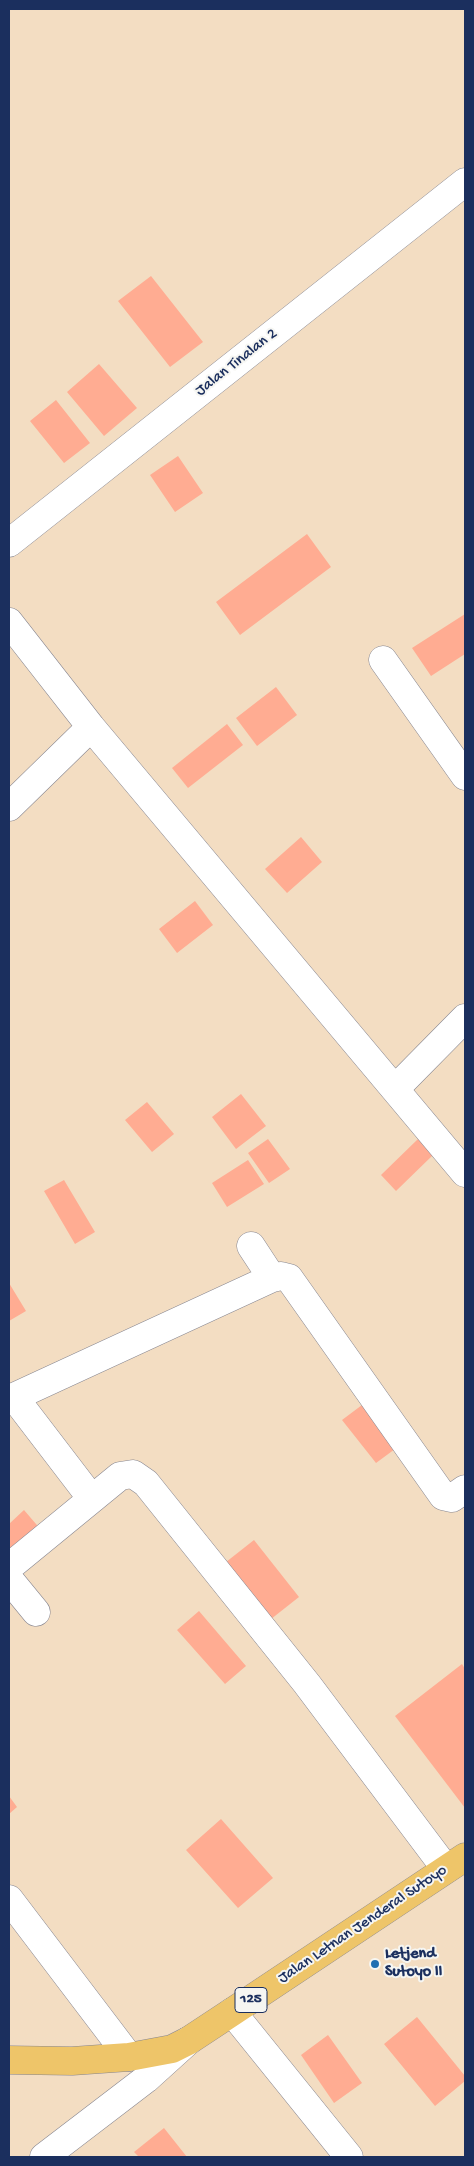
<!DOCTYPE html>
<html>
<head>
<meta charset="utf-8">
<style>
  body { margin:0 }
  #map { position:relative; width:474px; height:2166px; overflow:hidden; background:#f3ddc2; font-family:"Gochi Hand",sans-serif }
  canvas { display:block }
  .frame { position:absolute; inset:0; border:10px solid #1b2f5e; pointer-events:none }
</style>
</head>
<body>
<div id="map">
<canvas width="474" height="2166"></canvas>
<div class="frame"></div>
</div>
<script>
const ctx = document.querySelector('canvas').getContext('2d');
ctx.lineJoin = 'round';
function paint(path, color) { ctx.fillStyle = color; ctx.fill(path, 'evenodd'); }
const toPath = rows => new Path2D(rows.map(r => 'M' + r).join(''));
function trace(path, color, width, dash) { ctx.strokeStyle = color; ctx.lineWidth = width; ctx.lineCap = dash ? 'butt' : 'round'; ctx.setLineDash(dash || []); ctx.stroke(path); }
function drawText(font, color, halo, rows, align = 'center') {
  ctx.font = font + ' "Gochi Hand",sans-serif'; ctx.lineWidth = 4; ctx.setLineDash([]); ctx.textBaseline = 'middle'; ctx.strokeStyle = halo; ctx.fillStyle = color; for (const [text, x, y, turn = 0] of rows) {
    ctx.save(); ctx.translate(x, y); ctx.rotate((+turn || 0) * Math.PI / 180); ctx.textAlign = isNaN(turn) ? turn : align; if (halo) ctx.strokeText(text, 0, 0); ctx.fillText(text, 0, 0); ctx.restore();
  }
}
const building = toPath([
  [151,276,203,342,170,367,118,301],
  [99,364,137,408,104,436,67,392],
  [56,400,90,443,64,463,30,421],
  [178,456,203,493,175,512,150,475],
  [307,534,331,567,240,635,216,602],
  [465,614,465,654,431,676,412,648],
  [276,687,297,715,257,746,236,718],
  [227,724,243,745,188,788,172,768],
  [301,837,322,862,287,893,265,869],
  [195,901,213,925,177,953,159,929],
  [241,1094,266,1126,236,1149,212,1117],
  [147,1102,174,1134,152,1152,125,1120],
  [268,1139,290,1169,269,1183,248,1153],
  [418,1139,433,1155,396,1191,381,1175],
  [248,1160,264,1184,227,1207,212,1183],
  [64,1180,95,1232,75,1244,44,1191],
  [9,1283,26,1311,9,1321],
  [362,1405,395,1449,376,1463,342,1420],
  [24,1510,42,1531,9,1560,9,1524],
  [254,1540,299,1597,266,1623,221,1566],
  [199,1611,246,1666,225,1684,177,1630],
  [462,1664,465,1669,465,1808,395,1716],
  [9,1796,17,1807,9,1814],
  [221,1819,273,1878,238,1908,186,1850],
  [417,2017,465,2076,465,2081,435,2106,384,2044],
  [328,2035,362,2083,334,2103,301,2055],
  [164,2128,187,2157,139,2157,134,2152]
]);
const minor = toPath([
  [9,543,465,182],
  [9,622,91,727,465,1173],
  [383,660,465,776],
  [9,807,91,727],
  [395,1089,465,1018],
  [251,1246,272,1278],
  [14,1397,272,1278,281,1276,289,1278,443,1496,452,1498,465,1489],
  [9,1399,14,1397,92,1499],
  [9,1567,120,1476,133,1474,146,1483,307,1684,446,1869],
  [9,1579,36,1612],
  [9,1899,129,2057],
  [232,2012,349,2157],
  [44,2157,146,2079,188,2041]
]);
const major = toPath([
  [9,2060,72,2061,129,2057,172,2049,188,2041,232,2012,465,1857]
]);
const markers = [
  [375,1964,5,"#1f6fb2"]
];
const shields = [
  [251,2000,32]
];
const shieldNames = [
  ["125",251,2000]
];
const streetNames = [
  ["Jalan Tinalan 2",237,363,-38],
  ["Jalan Letnan Jenderal Sutoyo",363,1925,-34]
];
const poiNames = [
  ["Letjend",385,1955],
  ["Sutoyo II",385,1973]
];
paint(building, '#ffac92');
trace(minor, '#878690', 29);
trace(major, '#878690', 29);
trace(minor, '#fff', 28);
trace(major, '#eec569', 28);
for (const [x, y, r, color] of markers) { const dot = new Path2D(); dot.arc(x, y, r, 0, 2 * Math.PI); ctx.fillStyle = color; ctx.fill(dot); trace(dot, '#f6f6f2', 2); }
for (const [x, y, w] of shields) { const box = new Path2D(); box.roundRect(x - w / 2, y - 12.5, w, 25, 4); ctx.fillStyle = '#f6f6f2'; ctx.fill(box); trace(box, '#1b2f5e', 1); }
drawText('bold 15px', '#1b2f5e', null, shieldNames);
drawText('16px', '#1b2f5e', '#f6f6f2', streetNames);
drawText('bold 16px', '#1b2f5e', '#f6f6f2', poiNames, 'left');
</script>
</body>
</html>
